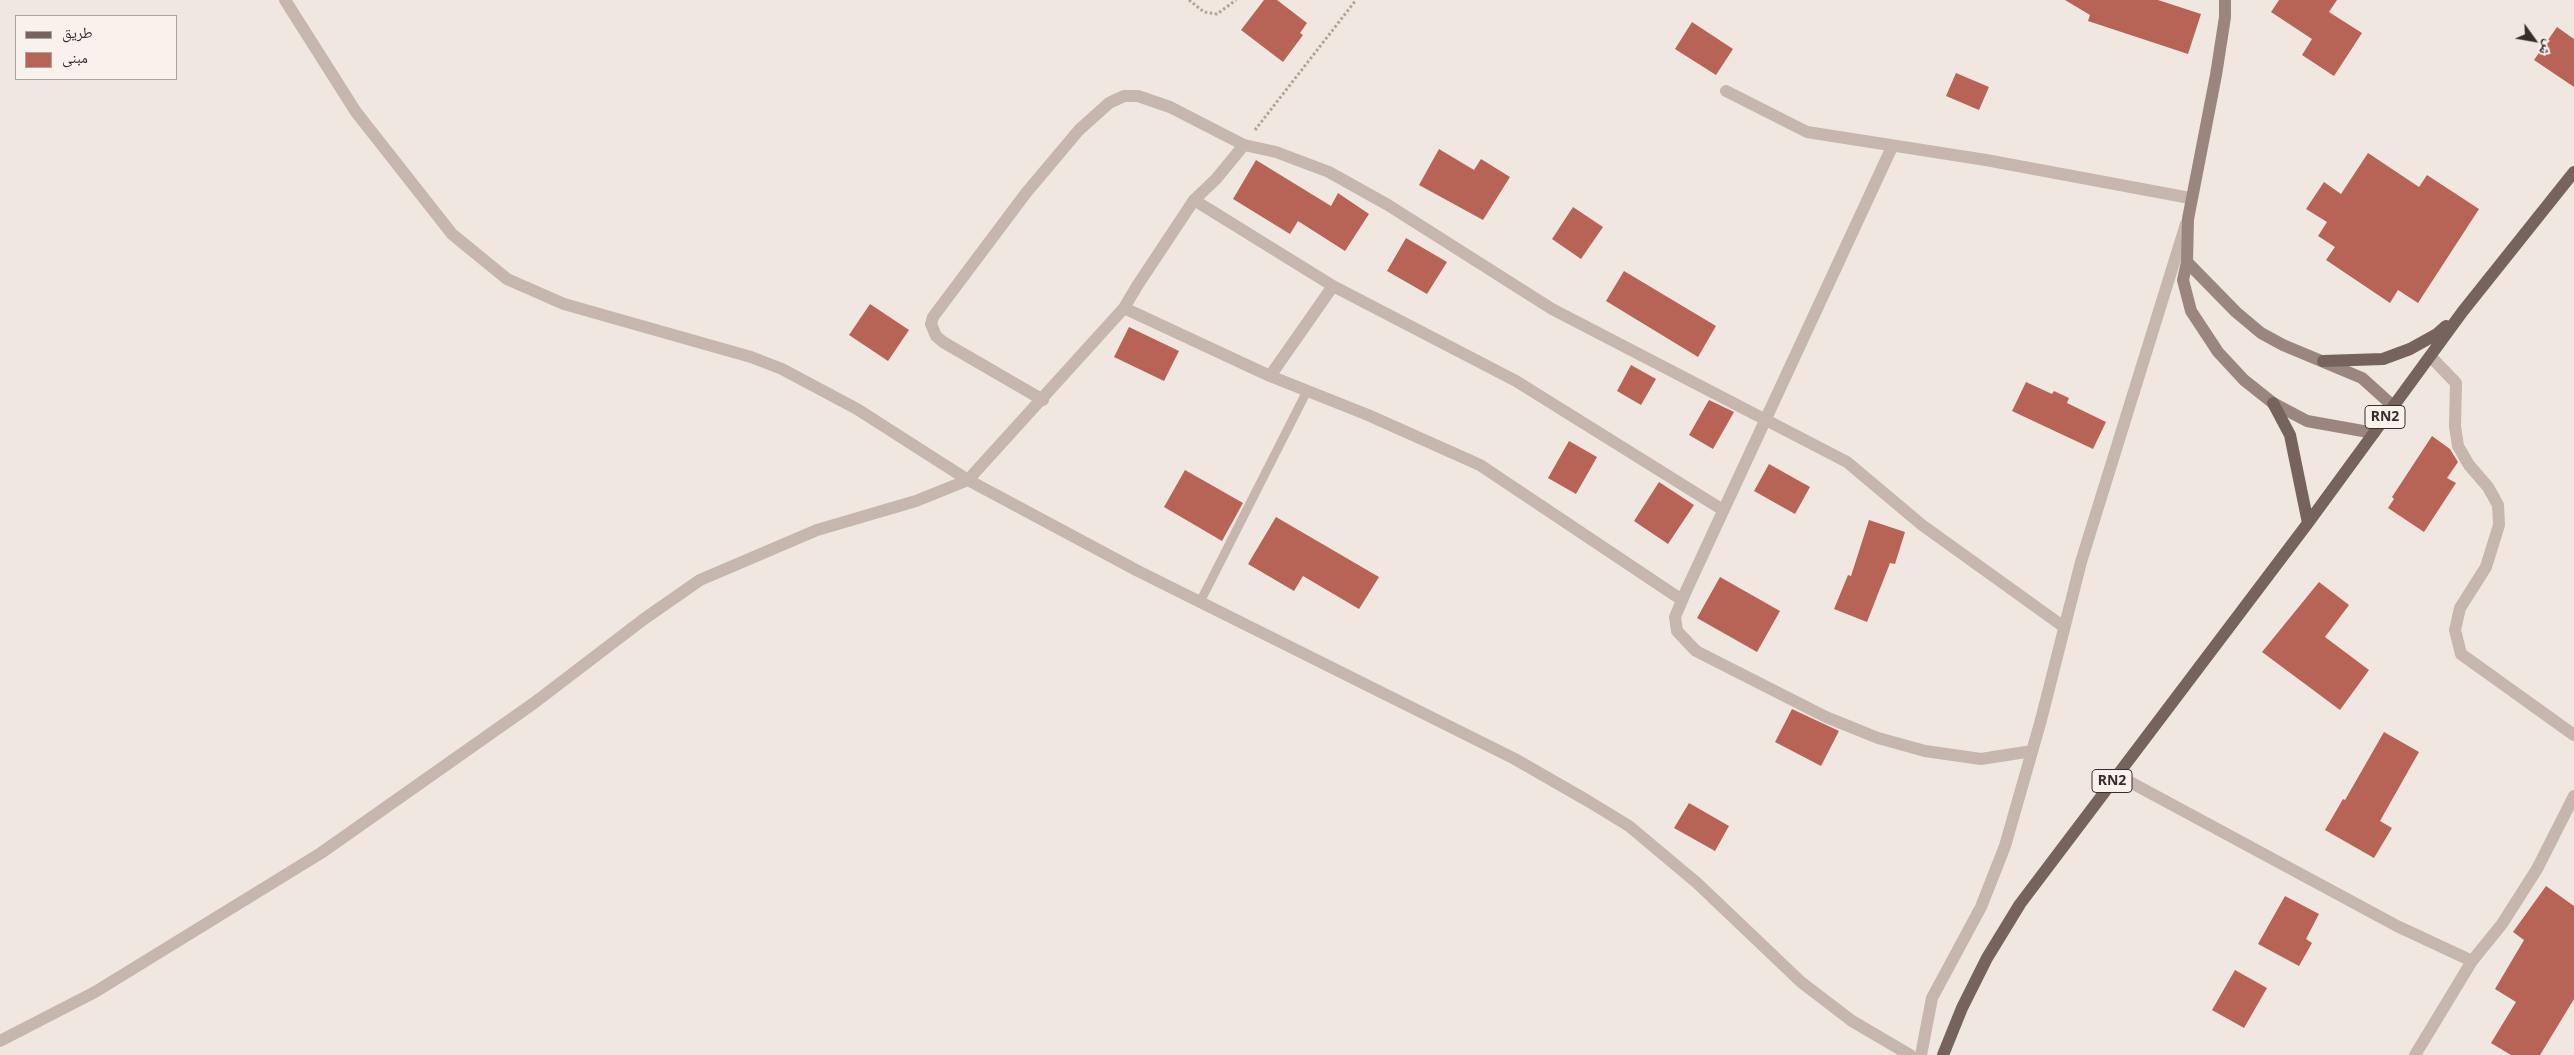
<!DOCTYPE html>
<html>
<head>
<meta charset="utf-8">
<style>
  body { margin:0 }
  #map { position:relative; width:2574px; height:1055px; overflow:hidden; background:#f0e7e0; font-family:"Noto Sans","Noto Naskh Arabic",sans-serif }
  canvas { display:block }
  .legend { position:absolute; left:15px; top:15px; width:162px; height:65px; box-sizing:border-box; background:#f8f1ec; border:1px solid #aaa39f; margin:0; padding:6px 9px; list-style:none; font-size:15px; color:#362d2b }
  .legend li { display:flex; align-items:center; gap:10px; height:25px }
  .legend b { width:25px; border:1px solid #aaa39f }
  .north { position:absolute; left:2509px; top:15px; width:50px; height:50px; -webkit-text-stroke:4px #f8f1ec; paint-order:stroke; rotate:122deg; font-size:14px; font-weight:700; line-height:20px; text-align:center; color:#362d2b }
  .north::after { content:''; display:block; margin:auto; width:18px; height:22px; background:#362d2b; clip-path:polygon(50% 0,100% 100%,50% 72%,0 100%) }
</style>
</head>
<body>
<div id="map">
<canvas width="2574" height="1055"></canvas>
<ul class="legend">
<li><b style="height:6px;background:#76635e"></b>طريق</li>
<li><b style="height:14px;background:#b76457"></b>مبنى</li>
</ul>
<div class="north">ش</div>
</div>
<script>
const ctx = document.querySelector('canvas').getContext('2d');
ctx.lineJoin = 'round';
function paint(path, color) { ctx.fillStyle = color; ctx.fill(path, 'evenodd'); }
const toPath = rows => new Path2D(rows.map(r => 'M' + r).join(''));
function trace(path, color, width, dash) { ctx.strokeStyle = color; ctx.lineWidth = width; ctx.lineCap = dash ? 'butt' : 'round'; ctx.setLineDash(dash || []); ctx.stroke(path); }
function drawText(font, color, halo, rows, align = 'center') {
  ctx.font = font + ' "Noto Sans",sans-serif'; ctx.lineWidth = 4; ctx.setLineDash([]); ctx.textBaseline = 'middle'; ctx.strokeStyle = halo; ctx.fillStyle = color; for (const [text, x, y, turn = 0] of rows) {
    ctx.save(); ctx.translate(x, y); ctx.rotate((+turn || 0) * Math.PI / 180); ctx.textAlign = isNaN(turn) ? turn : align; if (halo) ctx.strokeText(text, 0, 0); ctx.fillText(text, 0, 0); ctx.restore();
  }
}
const building = toPath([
  [1264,0,1277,0,1307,23,1300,33,1303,35,1283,62,1241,30],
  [2065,0,2158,0,2201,14,2188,54,2088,21,2090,15],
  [2279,0,2337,0,2329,12,2362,33,2334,76,2302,55,2312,39,2271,12],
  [1692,22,1733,49,1716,75,1675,49],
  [2557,27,2574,39,2574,87,2534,60],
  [1956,73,1989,87,1979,110,1946,96],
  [1439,149,1474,170,1481,159,1510,177,1483,220,1419,185],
  [2368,153,2419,187,2427,175,2479,209,2418,303,2398,290,2390,303,2326,260,2335,247,2318,236,2327,222,2306,209,2324,182,2341,194],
  [1256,160,1331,206,1338,193,1369,214,1345,251,1298,221,1290,234,1233,199],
  [1573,207,1603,227,1581,259,1552,239],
  [1406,238,1447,262,1427,294,1387,271],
  [1624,271,1716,326,1698,357,1606,301],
  [870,304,909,330,888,361,849,335],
  [1129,327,1179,351,1164,381,1114,357],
  [1631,365,1656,379,1641,405,1617,391],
  [2026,382,2052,394,2054,391,2069,398,2067,403,2106,422,2093,449,2012,411],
  [1709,400,1734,412,1713,449,1689,435],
  [2432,436,2450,449,2458,462,2447,478,2456,483,2424,532,2388,508,2394,499,2392,497],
  [1569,441,1597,457,1576,494,1548,478],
  [1769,464,1810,487,1795,514,1754,491],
  [1185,470,1243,503,1222,541,1164,507],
  [1659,482,1694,505,1668,544,1634,521],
  [1276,517,1379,577,1359,609,1303,576,1294,591,1248,564],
  [1869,520,1905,532,1895,564,1890,563,1867,622,1834,609,1848,575,1851,576],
  [1720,577,1780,611,1757,652,1697,618],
  [2319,582,2349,605,2325,637,2369,670,2340,710,2262,652],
  [1792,709,1839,731,1821,766,1775,742],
  [2384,732,2419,752,2380,821,2392,828,2374,858,2325,830,2343,799,2345,800],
  [1689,803,1729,826,1715,851,1674,828],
  [2546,886,2574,906,2574,999,2540,1055,2511,1055,2491,1043,2516,1002,2495,989,2524,940,2513,932],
  [2285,896,2319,914,2306,939,2312,943,2299,966,2258,944],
  [2235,970,2267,988,2244,1028,2212,1010]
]);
const path = toPath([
  [1189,0,1204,12,1217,14,1236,0],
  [1255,130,1356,0]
]);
const service = toPath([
  [1200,602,1307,391]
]);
const minor = toPath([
  [285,0,356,112,452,234,507,279,564,304,751,357,782,369,857,409,968,480],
  [1726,91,1807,132,1986,160,2190,198],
  [1892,147,1686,591,1675,617,1677,631,1696,651,1826,717,1878,738,1925,751,1981,759,2032,751],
  [1194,200,1333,286,1516,381,1723,510],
  [1124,308,1270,376,1368,415,1480,465,1682,600],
  [2430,356,2456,383,2455,426,2458,446,2469,465,2488,487,2498,505,2499,525,2486,567,2460,608,2455,630,2461,654,2574,735],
  [1270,376,1333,286],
  [1043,400,943,342,936,336,931,324,933,317,1026,193,1079,130,1109,103,1124,96,1138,96,1170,107,1244,145],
  [2117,775,2397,926,2472,961,2415,1055],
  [2472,961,2502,924,2537,869,2574,796],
  [0,1041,95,992,321,853,534,703,644,619,700,580,817,530,916,501,968,480],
  [1910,1055,1852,1021,1801,982,1697,883,1629,826,1588,801,1515,759,1138,571,968,480,1124,308,1137,286,1194,200,1216,179,1244,145,1276,152,1329,172,1388,205,1552,309,1847,462,1922,525,2064,627],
  [1921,1055,1932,998,1981,907,2005,846,2041,720,2081,562,2186,224]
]);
const secondary = toPath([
  [2225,0,2225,17,2216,75,2188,219,2187,262,2183,280,2191,311,2218,352,2244,380,2273,403,2307,421,2374,433],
  [2187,262,2236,312,2261,333,2283,345,2362,378,2393,406]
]);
const primary = toPath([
  [2323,361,2383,359,2410,349,2437,334,2446,326],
  [2273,403,2290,435,2308,523],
  [1943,1055,1962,1008,1987,958,2020,904,2308,523,2463,311,2574,172]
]);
const shields = [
  [2385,417,40],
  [2112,781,40]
];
const shieldNames = [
  ["RN2",2385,417],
  ["RN2",2112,781]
];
paint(building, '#b76457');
trace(path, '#b3a097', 3, [2.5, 2.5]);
trace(service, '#c7b6ad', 9);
trace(minor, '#c7b6ad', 12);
trace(secondary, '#9a867e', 12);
trace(primary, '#76635e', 12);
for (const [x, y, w] of shields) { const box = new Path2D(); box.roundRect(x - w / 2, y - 11.5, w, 23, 4); ctx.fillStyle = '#f8f1ec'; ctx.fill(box); trace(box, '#362d2b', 1); }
drawText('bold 14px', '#362d2b', null, shieldNames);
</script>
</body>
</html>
